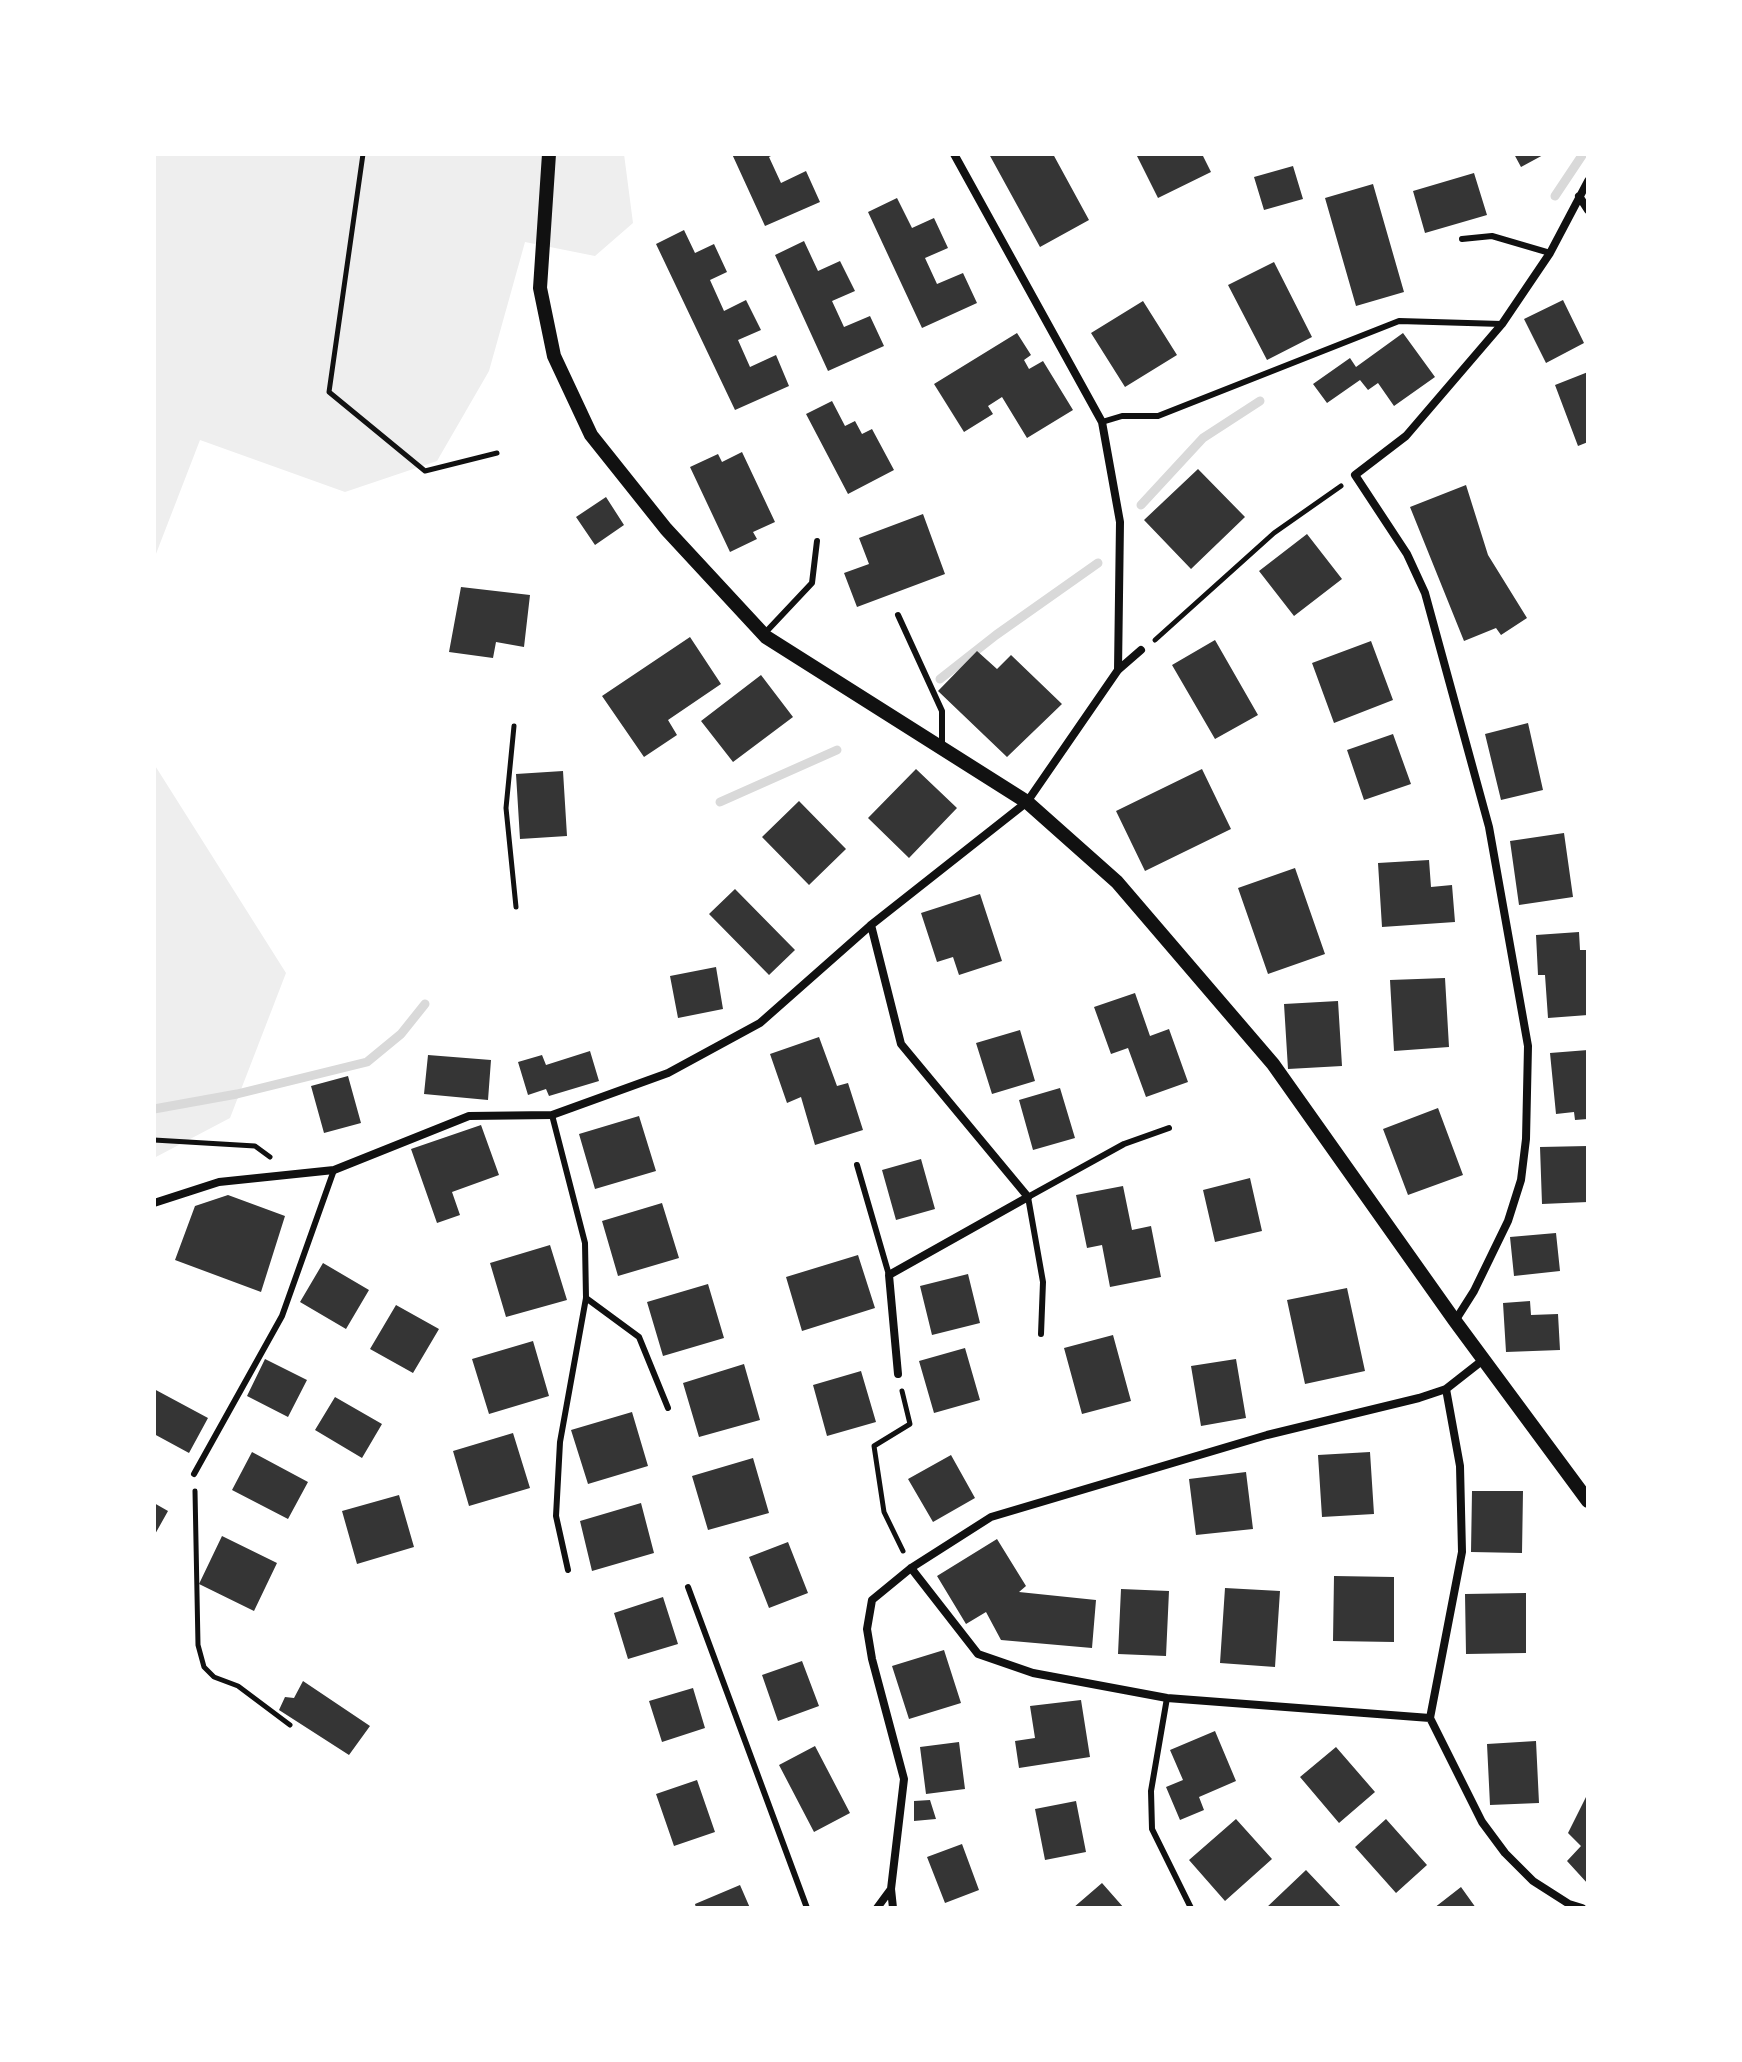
<!DOCTYPE html>
<html>
<head>
<meta charset="utf-8">
<style>
  body { margin:0 }
  #map { position:relative; width:1742px; height:2062px; overflow:hidden; background:#fff; font-family:"Alegreya Sans",sans-serif }
  canvas { display:block }
  .frame { position:absolute; inset:0; border:156px solid #fff; pointer-events:none }
</style>
</head>
<body>
<div id="map">
<canvas width="1742" height="2062"></canvas>
<div class="frame"></div>
</div>
<script>
const ctx = document.querySelector('canvas').getContext('2d');
ctx.lineJoin = 'round';
function paint(path, color) { ctx.fillStyle = color; ctx.fill(path, 'evenodd'); }
const toPath = rows => new Path2D(rows.map(r => 'M' + r).join(''));
function trace(path, color, width, dash) { ctx.strokeStyle = color; ctx.lineWidth = width; ctx.lineCap = dash ? 'butt' : 'round'; ctx.setLineDash(dash || []); ctx.stroke(path); }
const green = toPath([
  [154,154,624,154,633,223,595,256,525,242,489,371,437,461,345,492,200,440,154,559],
  [154,764,286,973,230,1118,154,1158]
]);
const stream = toPath([
  [1555,196,1583,154],
  [1141,505,1203,438,1260,401],
  [940,679,996,635,1098,563],
  [720,802,837,750],
  [154,1109,237,1094,367,1062,401,1034,425,1004]
]);
const building = toPath([
  [732,154,775,154,769,157,781,183,806,171,820,202,765,226],
  [989,154,1053,154,1089,220,1040,247],
  [1136,154,1202,154,1211,172,1158,198],
  [1514,154,1545,154,1521,167],
  [1293,166,1303,199,1264,210,1254,177],
  [1474,173,1487,215,1425,233,1413,191],
  [1373,184,1404,292,1356,306,1325,198],
  [897,198,912,228,934,218,948,248,925,258,937,284,963,273,977,303,922,328,868,212],
  [684,230,695,253,714,244,727,272,710,280,724,311,746,300,761,330,738,340,750,367,776,355,789,386,735,410,656,244],
  [804,241,818,271,840,261,855,291,832,301,844,327,870,316,884,346,828,371,775,255],
  [1274,262,1312,337,1267,360,1228,285],
  [1563,300,1584,343,1546,363,1524,319],
  [1143,301,1177,355,1125,387,1091,333],
  [1017,333,1031,355,1024,360,1029,369,1043,361,1073,410,1027,438,1002,397,988,406,993,414,964,432,934,384],
  [1403,333,1435,377,1394,406,1378,383,1368,390,1360,380,1327,403,1313,384,1350,358,1356,367],
  [1588,372,1588,442,1578,446,1555,385],
  [832,401,845,426,855,421,862,434,872,429,894,470,848,494,806,414],
  [742,452,775,522,753,532,757,539,730,552,690,467,718,454,722,462],
  [1198,469,1245,517,1191,569,1144,520],
  [1466,485,1488,555,1527,618,1501,635,1496,628,1464,641,1410,507],
  [606,497,624,525,595,545,576,517],
  [923,514,945,574,857,607,844,573,869,564,859,538],
  [1307,534,1342,579,1294,616,1259,571],
  [461,587,530,595,524,647,496,642,493,658,449,652],
  [690,637,721,684,668,720,677,735,644,757,602,696],
  [1215,640,1258,715,1215,739,1172,665],
  [1371,641,1393,700,1334,723,1312,663],
  [977,651,997,669,1011,655,1062,704,1007,757,938,691],
  [761,675,793,717,733,762,701,721],
  [1528,723,1543,790,1501,800,1485,734],
  [1393,734,1411,784,1364,800,1347,750],
  [916,769,957,808,909,858,868,818],
  [1202,769,1231,829,1145,871,1116,811],
  [563,771,567,836,520,839,516,774],
  [799,801,846,849,809,885,762,837],
  [1564,833,1573,897,1519,905,1510,841],
  [1429,860,1431,887,1452,885,1455,922,1382,927,1378,863],
  [1295,868,1325,954,1268,974,1238,888],
  [735,889,795,950,769,975,709,914],
  [980,894,1002,961,959,975,953,957,937,962,921,913],
  [1579,932,1580,950,1588,950,1588,1015,1548,1018,1545,975,1538,975,1536,935],
  [716,967,723,1009,678,1018,670,976],
  [1445,978,1449,1047,1394,1051,1390,980],
  [1135,993,1150,1036,1169,1029,1188,1082,1146,1097,1128,1048,1111,1054,1094,1007],
  [1338,1001,1342,1066,1288,1069,1284,1004],
  [1020,1030,1035,1081,992,1094,976,1043],
  [819,1037,837,1086,848,1083,863,1130,815,1145,801,1097,787,1103,770,1054],
  [1588,1050,1588,1119,1575,1120,1574,1112,1556,1114,1550,1053],
  [590,1051,599,1081,549,1096,546,1089,528,1095,518,1062,542,1055,546,1065],
  [428,1055,491,1060,488,1100,424,1094],
  [348,1076,361,1123,324,1133,311,1086],
  [1060,1088,1075,1138,1033,1150,1019,1100],
  [1438,1108,1463,1175,1408,1195,1383,1129],
  [639,1116,656,1171,595,1189,579,1134],
  [481,1125,499,1175,452,1192,460,1215,437,1223,411,1149],
  [1588,1146,1588,1202,1542,1204,1540,1147],
  [921,1159,935,1209,896,1220,882,1170],
  [1250,1178,1262,1231,1215,1242,1203,1190],
  [1123,1186,1132,1230,1151,1226,1161,1277,1110,1287,1102,1245,1087,1248,1076,1195],
  [228,1195,285,1216,261,1292,175,1260,195,1206],
  [662,1203,679,1258,618,1276,602,1221],
  [1556,1233,1560,1271,1514,1276,1510,1237],
  [550,1245,567,1300,506,1317,490,1263],
  [858,1255,875,1308,802,1331,786,1277],
  [323,1263,369,1290,346,1329,300,1302],
  [968,1274,980,1323,932,1335,920,1286],
  [708,1284,724,1338,663,1356,647,1302],
  [1347,1288,1365,1371,1305,1384,1287,1300],
  [1530,1301,1531,1315,1558,1314,1560,1350,1506,1352,1503,1303],
  [396,1305,439,1329,413,1373,370,1349],
  [1113,1335,1131,1401,1082,1414,1064,1348],
  [533,1341,549,1396,489,1414,472,1359],
  [965,1348,980,1400,934,1413,919,1361],
  [265,1359,307,1380,288,1417,247,1396],
  [1236,1359,1246,1418,1201,1426,1191,1366],
  [744,1364,760,1420,699,1437,683,1383],
  [861,1371,876,1422,827,1436,813,1385],
  [154,1389,208,1418,189,1453,154,1434],
  [335,1397,382,1424,362,1458,315,1430],
  [632,1412,648,1466,588,1484,571,1430],
  [513,1433,530,1488,469,1506,453,1451],
  [252,1452,308,1482,288,1519,232,1490],
  [1370,1452,1374,1514,1322,1517,1318,1455],
  [951,1455,975,1498,933,1522,908,1479],
  [753,1458,769,1513,708,1530,692,1476],
  [1246,1472,1253,1529,1196,1535,1189,1479],
  [1472,1491,1523,1491,1522,1553,1471,1552],
  [399,1495,414,1547,357,1564,342,1511],
  [154,1503,168,1511,154,1536],
  [641,1503,654,1553,592,1571,580,1521],
  [222,1536,277,1563,254,1611,199,1584],
  [997,1539,1026,1586,1019,1592,1096,1600,1092,1648,1001,1640,986,1612,966,1624,937,1576],
  [788,1542,808,1593,769,1608,749,1557],
  [1334,1576,1394,1577,1394,1642,1333,1641],
  [1225,1588,1280,1591,1275,1667,1220,1663],
  [1121,1589,1169,1591,1166,1656,1118,1654],
  [1526,1593,1526,1653,1466,1654,1465,1594],
  [663,1597,678,1644,628,1659,614,1613],
  [944,1650,961,1703,909,1719,892,1666],
  [802,1661,819,1706,778,1721,762,1675],
  [303,1681,370,1726,349,1755,279,1710,285,1697,294,1698],
  [693,1688,705,1728,662,1742,649,1701],
  [1081,1700,1090,1757,1019,1768,1015,1741,1035,1738,1030,1706],
  [1215,1731,1236,1781,1199,1797,1204,1810,1180,1820,1166,1787,1183,1780,1170,1750],
  [1536,1741,1539,1803,1490,1805,1487,1744],
  [959,1742,965,1789,926,1794,920,1747],
  [815,1746,850,1813,814,1832,779,1765],
  [1336,1747,1375,1792,1339,1823,1300,1777],
  [697,1780,715,1832,674,1846,656,1794],
  [1588,1793,1588,1884,1567,1861,1581,1846,1568,1833],
  [930,1800,936,1819,914,1821,914,1801],
  [1076,1801,1086,1852,1045,1860,1035,1809],
  [1236,1819,1272,1859,1225,1901,1189,1860],
  [1386,1819,1427,1865,1396,1893,1355,1847],
  [962,1844,979,1890,945,1903,927,1857],
  [1306,1870,1342,1908,1266,1908],
  [1102,1883,1124,1908,1073,1908],
  [740,1885,750,1908,696,1908,695,1904],
  [1461,1887,1476,1908,1434,1908]
]);
const path = toPath([
  [363,154,329,392,425,471,497,453],
  [1155,640,1274,533,1341,486],
  [514,726,506,808,516,907],
  [154,1140,255,1146,270,1157],
  [902,1391,910,1424,874,1446,884,1512,903,1551],
  [195,1491,198,1645,204,1667,214,1677,238,1686,290,1725]
]);
const service = toPath([
  [1462,239,1492,236,1550,253],
  [1102,422,1122,416,1158,416,1399,321,1502,324],
  [898,615,942,711,942,746],
  [764,634,812,583,817,541],
  [552,1115,585,1243,586,1298,560,1442,556,1516,568,1570],
  [857,1165,889,1275],
  [586,1298,639,1337,668,1408],
  [1041,1334,1043,1282,1028,1197,1124,1144,1169,1128],
  [194,1474,282,1316,334,1170],
  [688,1587,807,1908],
  [1167,1698,1151,1791,1152,1829,1191,1908]
]);
const minor = toPath([
  [954,154,1102,422,1120,522,1118,670],
  [1579,196,1588,210],
  [871,925,901,1044,1028,1197,889,1275,898,1374],
  [154,1203,219,1182,334,1170,469,1116,552,1115,668,1073,760,1023,871,925,1027,802,1118,670,1141,650],
  [1455,1321,1474,1291,1508,1221,1521,1180,1526,1139,1528,1046,1489,827,1425,593,1407,554,1355,475,1406,436,1502,324,1550,253,1588,181],
  [911,1568,978,1654,1033,1673,1167,1698,1430,1718,1462,1552,1460,1466,1446,1389],
  [1430,1718,1482,1822,1505,1853,1533,1881,1569,1904,1582,1908],
  [891,1889,893,1908],
  [877,1908,891,1889,904,1779,872,1659,867,1629,872,1600,911,1568,991,1517,1267,1435,1419,1398,1446,1389,1483,1360]
]);
const tertiary = toPath([
  [549,154,540,288,554,356,591,435,666,529,766,637,1027,802,1117,882,1273,1064,1455,1321,1588,1501]
]);
paint(green, '#eee');
trace(stream, '#d9d9d9', 9);
paint(building, '#353535');
trace(path, '#111', 5);
trace(service, '#111', 6);
trace(minor, '#111', 8);
trace(tertiary, '#111', 14);
</script>
</body>
</html>
